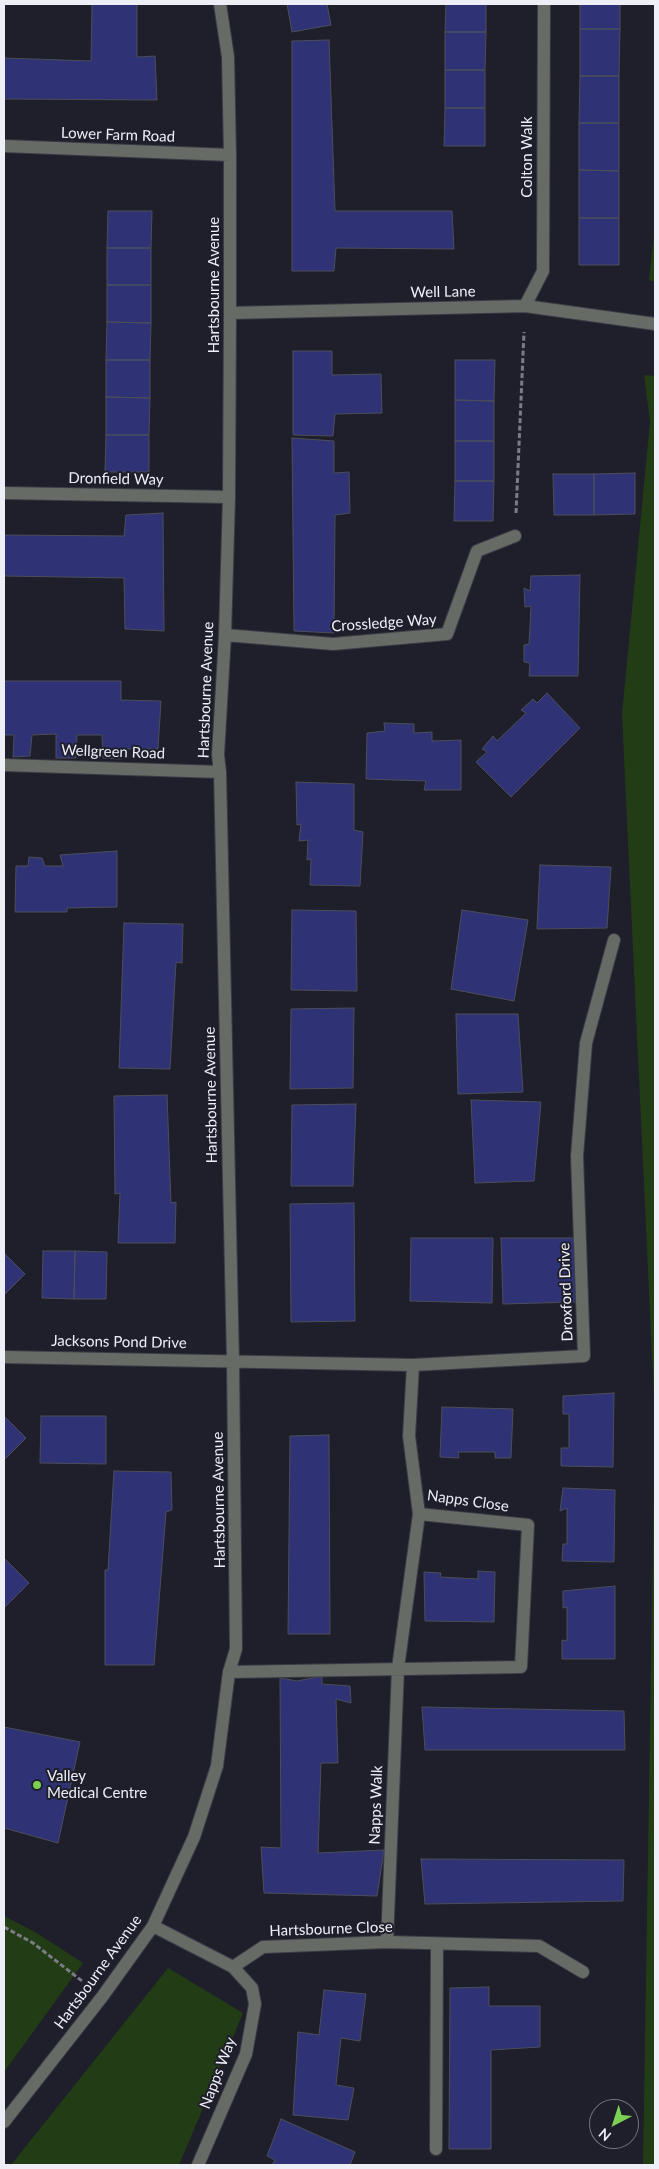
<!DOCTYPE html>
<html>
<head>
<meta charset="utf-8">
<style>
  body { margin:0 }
  #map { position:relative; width:659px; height:2169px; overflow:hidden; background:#1e1f2a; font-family:Lato,sans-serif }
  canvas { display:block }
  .frame { position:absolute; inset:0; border:5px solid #edeef6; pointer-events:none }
  .north { position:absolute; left:589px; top:2099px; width:50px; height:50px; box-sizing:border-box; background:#1e1f2a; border:1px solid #71727c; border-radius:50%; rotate:220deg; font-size:14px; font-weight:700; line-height:20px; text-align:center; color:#edeef6 }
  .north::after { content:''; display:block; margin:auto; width:18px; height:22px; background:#7cd155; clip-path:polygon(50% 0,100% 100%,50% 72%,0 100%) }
</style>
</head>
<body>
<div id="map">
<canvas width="659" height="2169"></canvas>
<div class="frame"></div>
<div class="north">N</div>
</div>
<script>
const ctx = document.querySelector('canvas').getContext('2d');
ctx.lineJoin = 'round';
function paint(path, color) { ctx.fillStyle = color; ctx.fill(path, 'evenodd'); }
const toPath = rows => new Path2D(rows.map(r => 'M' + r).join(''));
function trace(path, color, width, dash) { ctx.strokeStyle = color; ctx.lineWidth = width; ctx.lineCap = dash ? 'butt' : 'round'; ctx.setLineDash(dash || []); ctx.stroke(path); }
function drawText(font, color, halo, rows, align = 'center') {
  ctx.font = font + ' Lato,sans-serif'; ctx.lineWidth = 4; ctx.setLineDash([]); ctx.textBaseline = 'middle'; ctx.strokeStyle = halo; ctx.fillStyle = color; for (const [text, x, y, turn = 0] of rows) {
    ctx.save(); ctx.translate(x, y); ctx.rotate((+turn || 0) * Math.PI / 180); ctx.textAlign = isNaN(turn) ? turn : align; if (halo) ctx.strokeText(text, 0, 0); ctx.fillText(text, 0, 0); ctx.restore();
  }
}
const green = toPath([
  [655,226,655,282,649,280],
  [644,375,655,376,655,2165,643,2165,655,1419,622,714,650,422],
  [4,1916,35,1932,83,1963,4,2072],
  [168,1968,243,2013,179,2165,11,2165]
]);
const building = toPath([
  [92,4,137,4,137,57,155,56,157,100,4,99,4,58,91,61,92,4],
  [287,4,327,4,331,25,292,32,287,4],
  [446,4,486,4,486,32,445,32,446,4],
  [580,4,620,4,620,29,580,29,580,4],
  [580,29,620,29,619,76,580,76,580,29],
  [445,32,486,32,485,70,445,70,445,32],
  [329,40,335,211,452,211,454,249,336,248,334,271,292,271,292,41,329,40],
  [445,70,485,70,485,108,445,108,445,70],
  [580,76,619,76,619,123,579,123,580,76],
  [445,108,485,108,485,146,444,146,445,108],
  [579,123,619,123,619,171,579,170,579,123],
  [579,170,619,171,619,218,579,218,579,170],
  [108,211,152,211,151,248,107,248,108,211],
  [579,218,619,218,619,265,579,265,579,218],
  [107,248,151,248,151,285,107,285,107,248],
  [107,285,151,285,151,323,107,322,107,285],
  [107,322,151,323,150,360,106,360,107,322],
  [293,351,332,351,332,375,381,374,382,413,335,414,333,436,293,435,293,351],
  [106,360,150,360,150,398,106,397,106,360],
  [455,360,495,360,494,401,455,400,455,360],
  [106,397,150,398,149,435,106,435,106,397],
  [455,400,494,401,494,441,455,441,455,400],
  [106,435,149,435,149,472,105,472,106,435],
  [292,438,334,441,334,473,349,472,350,513,335,515,334,633,294,631,292,438],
  [455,441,494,441,494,481,455,481,455,441],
  [635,473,635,514,594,515,594,474,635,473],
  [553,474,594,474,594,515,554,515,553,474],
  [455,481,494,481,493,521,454,521,455,481],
  [163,513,164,631,125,629,124,578,4,576,4,535,124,536,126,515,163,513],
  [580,575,578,676,529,676,530,663,524,662,524,645,529,644,531,606,525,607,524,588,530,591,531,576,580,575],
  [4,681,121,681,121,700,161,701,158,749,123,749,121,759,103,758,102,735,77,735,76,758,56,758,56,734,32,735,30,756,13,757,14,735,4,735,4,681],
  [547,693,580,728,511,797,476,762,487,752,482,749,493,736,497,741,526,713,521,710,533,699,537,703,547,693],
  [384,723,414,724,414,733,432,732,432,741,461,740,461,790,424,790,426,781,366,779,367,733,385,731,384,723],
  [296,782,354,784,354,830,363,832,360,886,310,885,311,859,307,860,308,840,299,841,301,824,297,825,296,782],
  [117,851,117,907,67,908,67,912,15,912,16,866,28,866,29,857,42,858,45,866,63,866,60,855,117,851],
  [540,865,611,867,607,928,537,929,540,865],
  [292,910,356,911,357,991,291,990,292,910],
  [462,910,528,920,514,1001,451,989,462,910],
  [124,923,183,924,182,963,176,962,170,1069,119,1068,124,923],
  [354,1008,353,1088,290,1089,291,1009,354,1008],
  [456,1014,518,1014,523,1092,458,1094,456,1014],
  [167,1095,171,1203,176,1202,175,1243,118,1243,120,1193,115,1194,114,1096,167,1095],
  [471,1100,541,1102,534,1181,475,1183,471,1100],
  [356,1104,353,1186,291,1186,292,1105,356,1104],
  [354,1203,355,1321,291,1322,290,1204,354,1203],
  [411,1238,493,1238,492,1303,410,1301,411,1238],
  [501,1238,574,1238,577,1302,503,1304,501,1238],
  [43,1251,75,1251,74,1299,42,1298,43,1251],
  [75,1251,107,1252,106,1299,74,1299,75,1251],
  [4,1253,25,1274,4,1295,4,1253],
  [614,1393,613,1467,561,1466,561,1448,569,1448,569,1414,563,1414,563,1396,614,1393],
  [442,1407,513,1409,511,1458,495,1458,495,1452,458,1452,459,1458,440,1457,442,1407],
  [4,1416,26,1438,4,1460,4,1416],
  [41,1416,106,1416,106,1464,40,1463,41,1416],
  [329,1435,330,1634,288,1634,290,1436,329,1435],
  [114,1471,171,1472,172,1510,166,1512,154,1665,105,1665,105,1570,108,1570,114,1471],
  [563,1488,615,1490,614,1562,562,1561,563,1544,567,1544,567,1508,560,1511,563,1488],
  [4,1558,29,1583,4,1608,4,1558],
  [478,1571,495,1572,494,1622,425,1621,424,1572,441,1573,440,1577,478,1579,478,1571],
  [615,1586,615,1659,562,1659,562,1640,567,1641,567,1607,563,1608,563,1591,615,1586],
  [322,1676,322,1684,350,1686,351,1703,336,1699,338,1763,321,1763,318,1853,384,1850,377,1896,264,1893,261,1847,281,1848,280,1678,297,1681,322,1676],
  [422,1707,624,1711,625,1750,425,1750,422,1707],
  [4,1727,80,1742,58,1843,4,1828,4,1727],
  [421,1859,624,1860,623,1901,425,1904,421,1859],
  [489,1987,489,2006,540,2006,540,2047,491,2050,491,2149,449,2149,450,1988,489,1987],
  [324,1990,366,1994,360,2041,341,2038,336,2085,354,2088,348,2120,293,2115,298,2032,319,2035,324,1990],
  [281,2119,355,2152,350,2165,272,2165,275,2160,267,2156,281,2119]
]);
const path = toPath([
  [516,513,524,332],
  [4,1927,33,1943,82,1981]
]);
const minor = toPath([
  [4,146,230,155],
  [525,306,543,271,544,4],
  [230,313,525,306,655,324],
  [4,493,229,497],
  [225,635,333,644,447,634,477,551,515,536],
  [4,765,220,772],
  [4,1357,413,1365,584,1356,577,1156,586,1043,614,940],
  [229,1672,521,1667,528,1525,419,1514,409,1436,413,1365],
  [153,1926,233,1967,252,1988,255,2004,246,2054,198,2165],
  [387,1942,398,1668,419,1514],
  [233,1967,263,1947,387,1942,539,1946,583,1972],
  [4,2122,102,1997,153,1926,194,1837,217,1766,229,1672,236,1649,233,1361,220,772,218,755,225,635,229,497,230,313,230,155,228,57,220,4],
  [436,2149,437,1944]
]);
const markers = [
  [37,1785,5,"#7cd155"]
];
const streetNames = [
  ["Lower Farm Road",118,135,2],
  ["Colton Walk",527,157,-90],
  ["Hartsbourne Avenue",214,285,-90],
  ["Well Lane",443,292,-1],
  ["Dronfield Way",116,479,1],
  ["Crossledge Way",384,623,-4],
  ["Hartsbourne Avenue",206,690,-88],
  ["Wellgreen Road",113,752,2],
  ["Hartsbourne Avenue",211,1095,-91],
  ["Droxford Drive",566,1292,-92],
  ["Jacksons Pond Drive",119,1342,1],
  ["Hartsbourne Avenue",219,1500,-91],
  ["Napps Close",468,1501,8],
  ["Napps Walk",376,1805,-88],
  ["Hartsbourne Close",331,1929,-2],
  ["Hartsbourne Avenue",98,1972,-54],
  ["Napps Way",218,2073,-69]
];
const poiNames = [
  ["Valley",47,1776],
  ["Medical Centre",47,1793]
];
paint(green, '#223d16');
paint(building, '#2f3274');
trace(building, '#4c4e5a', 1);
trace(minor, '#3b3c47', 14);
trace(path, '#7b7c85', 3, [5, 2.5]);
trace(minor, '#676b65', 12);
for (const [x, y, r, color] of markers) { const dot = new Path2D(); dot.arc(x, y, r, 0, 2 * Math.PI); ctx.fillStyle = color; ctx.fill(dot); trace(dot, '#1e1f2a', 2); }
drawText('15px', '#edeef6', '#1e1f2a', streetNames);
drawText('15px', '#edeef6', '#1e1f2a', poiNames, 'left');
</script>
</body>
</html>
